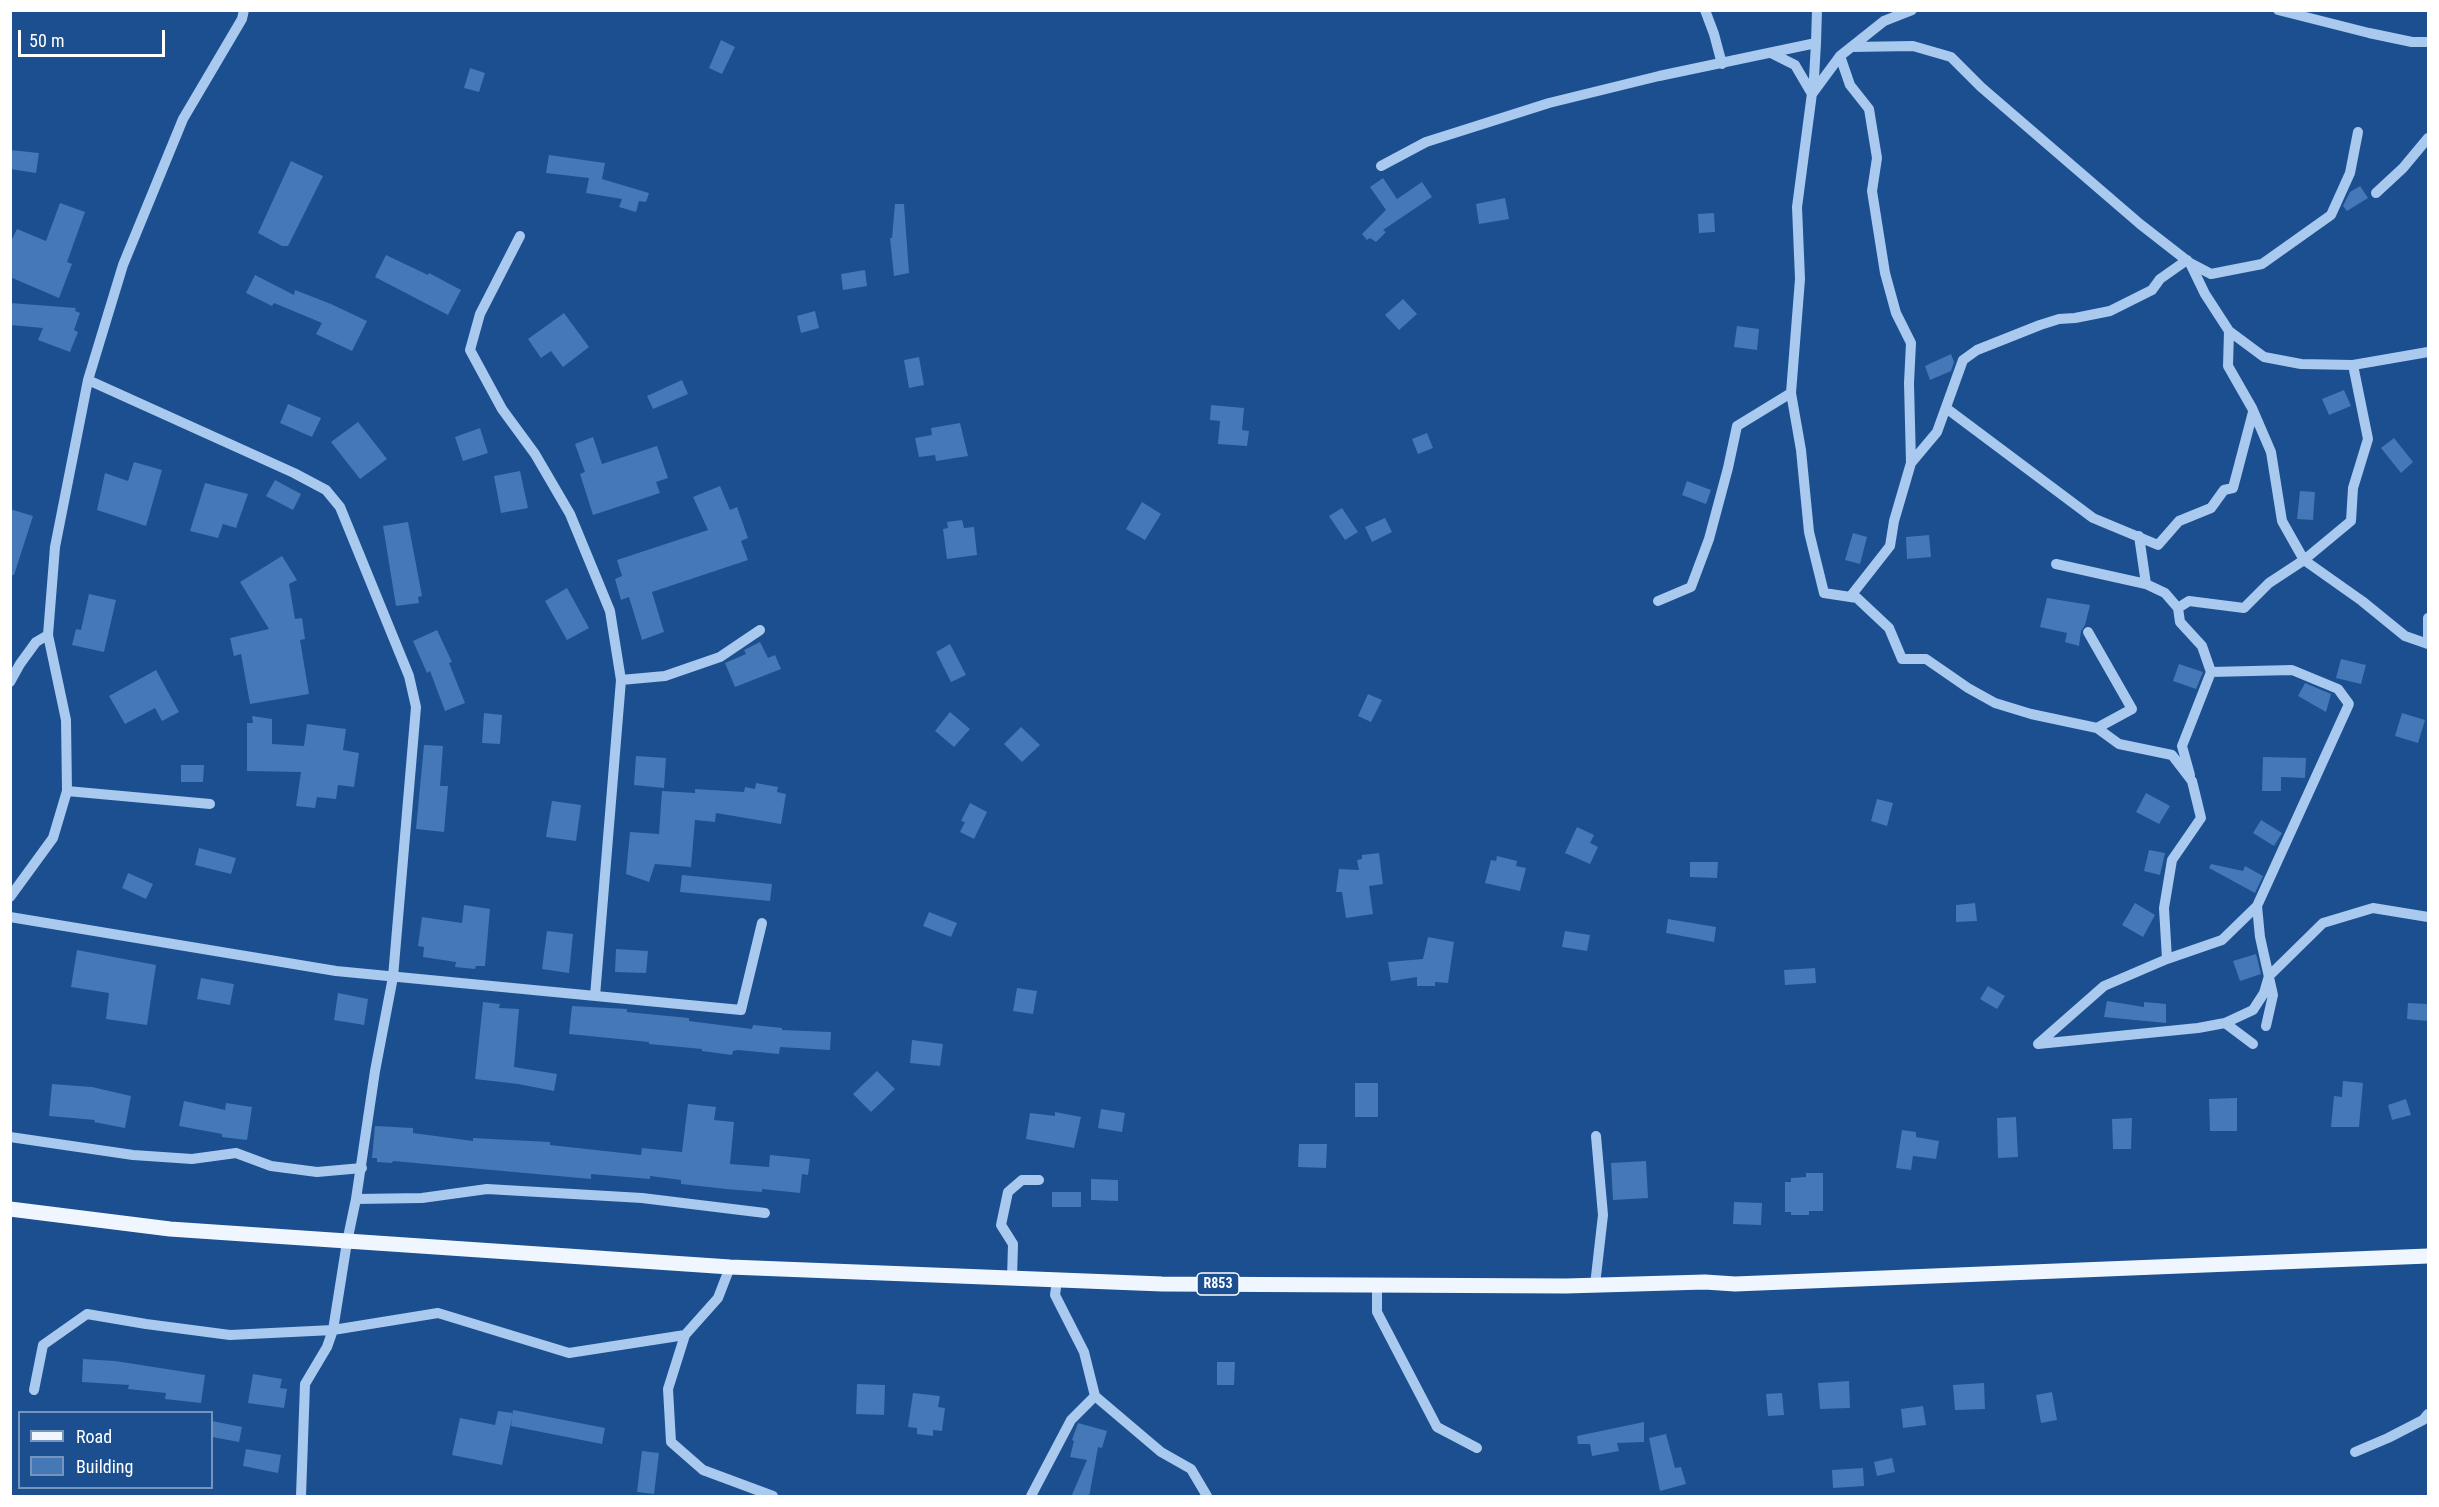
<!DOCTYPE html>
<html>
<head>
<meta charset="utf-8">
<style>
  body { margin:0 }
  #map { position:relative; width:2439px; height:1507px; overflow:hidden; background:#1b4f8f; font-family:"Roboto Condensed",sans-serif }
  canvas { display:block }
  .frame { position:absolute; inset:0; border:12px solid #fff; pointer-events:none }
  .legend { position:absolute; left:18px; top:1411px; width:195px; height:78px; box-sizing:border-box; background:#1b4f8f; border:2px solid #7695bc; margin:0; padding:8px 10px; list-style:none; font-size:18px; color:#fff }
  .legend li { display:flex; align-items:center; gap:12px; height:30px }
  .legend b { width:30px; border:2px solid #7695bc }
  .scale { position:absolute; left:18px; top:30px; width:147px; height:27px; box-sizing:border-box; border:3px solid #fff; border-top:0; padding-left:8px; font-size:18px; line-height:21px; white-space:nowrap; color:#fff; -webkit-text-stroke:4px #1b4f8f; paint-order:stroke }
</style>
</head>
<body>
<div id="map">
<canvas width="2439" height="1507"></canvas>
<div class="frame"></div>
<ul class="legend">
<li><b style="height:8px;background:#f0f6ff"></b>Road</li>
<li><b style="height:16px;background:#4478b7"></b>Building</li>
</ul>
<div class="scale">50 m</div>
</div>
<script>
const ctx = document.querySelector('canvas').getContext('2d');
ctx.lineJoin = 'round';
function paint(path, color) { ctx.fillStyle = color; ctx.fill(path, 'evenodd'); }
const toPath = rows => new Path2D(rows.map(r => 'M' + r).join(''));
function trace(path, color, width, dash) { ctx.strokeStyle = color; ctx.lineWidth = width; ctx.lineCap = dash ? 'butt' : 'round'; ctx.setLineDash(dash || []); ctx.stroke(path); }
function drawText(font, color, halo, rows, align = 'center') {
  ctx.font = font + ' "Roboto Condensed",sans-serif'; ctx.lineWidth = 4.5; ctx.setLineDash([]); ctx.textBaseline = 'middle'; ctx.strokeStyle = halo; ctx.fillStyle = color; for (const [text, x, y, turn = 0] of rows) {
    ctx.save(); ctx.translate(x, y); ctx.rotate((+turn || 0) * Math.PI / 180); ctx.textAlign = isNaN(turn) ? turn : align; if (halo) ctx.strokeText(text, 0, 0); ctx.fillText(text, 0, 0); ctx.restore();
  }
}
const building = toPath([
  [721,40,735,47,722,74,709,68],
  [470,68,485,73,479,92,464,88],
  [10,150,39,153,36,173,10,169],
  [549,155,605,163,602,179,649,193,646,202,639,201,636,212,619,207,622,199,586,193,589,178,546,173],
  [291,161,323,176,288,246,282,246,258,233],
  [1383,178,1397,199,1422,182,1432,197,1383,230,1386,232,1376,242,1370,238,1367,240,1362,234,1386,210,1370,187],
  [2360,186,2368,198,2347,211,2343,206,2350,192],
  [1505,198,1509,219,1479,224,1476,204],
  [60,203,85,212,67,262,72,264,59,298,10,277,10,243,17,229,46,241],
  [895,204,904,204,909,273,894,276,890,238,892,238],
  [1714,213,1715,232,1699,233,1698,214],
  [386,255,428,275,429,273,461,290,448,315,375,277],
  [865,270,867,286,843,290,841,274],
  [255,275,294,295,295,290,331,304,367,321,352,351,316,334,322,323,274,303,272,306,246,293],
  [1403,299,1417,314,1399,330,1385,315],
  [10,303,76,308,75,311,80,313,74,330,78,332,70,352,38,340,43,328,10,325],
  [815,311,819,328,801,333,797,316],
  [564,313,589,347,563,367,551,351,541,358,528,339],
  [1737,326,1759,329,1757,350,1734,347],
  [1951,354,1954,362,1951,371,1930,380,1925,366],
  [919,357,924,385,909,388,904,360],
  [682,380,688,394,653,409,647,396],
  [2344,390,2351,406,2329,415,2322,399],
  [288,404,321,418,312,437,280,423],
  [1211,405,1244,408,1242,430,1249,431,1247,446,1218,444,1220,421,1210,420],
  [358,422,387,459,360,479,331,442],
  [960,423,968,456,936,461,935,455,919,457,915,438,932,435,931,428],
  [480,428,488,453,463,461,455,437],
  [1427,433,1433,448,1418,454,1412,439],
  [593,437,602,464,657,446,668,478,656,482,660,493,593,515,580,474,585,472,575,444],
  [2394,438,2413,462,2401,473,2381,448],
  [134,462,162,470,146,526,97,510,105,473,128,481],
  [520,471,528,508,501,513,494,476],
  [275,480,301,494,293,510,266,496],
  [1687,481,1711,490,1706,504,1682,495],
  [205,483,248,494,236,528,223,524,218,538,190,531],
  [720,486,730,510,737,507,748,538,741,541,748,560,652,592,664,632,642,640,629,597,621,600,615,579,622,576,617,560,708,530,693,497],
  [2300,491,2315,492,2313,520,2297,519],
  [1142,502,1161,514,1145,540,1126,529],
  [1342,508,1358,532,1345,540,1329,516],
  [10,509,33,516,14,575,10,575],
  [1385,518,1392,532,1372,542,1365,527],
  [962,520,964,528,974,527,977,555,947,559,943,529,948,528,947,522],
  [408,522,422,596,418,597,419,603,396,606,383,526],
  [1853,533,1867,537,1860,564,1845,560],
  [1929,535,1931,557,1907,559,1906,537],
  [282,556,297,580,289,584,295,619,302,618,305,639,300,640,309,694,250,704,241,654,234,656,230,638,269,629,240,582],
  [567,588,589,628,567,640,545,601],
  [89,594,116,600,104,652,72,645,76,629,81,630],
  [2047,598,2090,605,2085,625,2081,631,2079,646,2065,642,2067,633,2040,627],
  [437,630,452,662,449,663,465,703,445,711,430,671,427,673,413,641],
  [760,642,768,658,775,655,781,669,735,687,725,663,746,654,744,650],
  [950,644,966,675,951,682,936,652],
  [2341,659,2366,665,2361,684,2336,678],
  [2179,664,2203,672,2196,689,2173,681],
  [156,670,179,712,162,721,155,708,125,724,109,696],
  [2305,683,2331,694,2326,712,2298,696],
  [1368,694,1382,700,1371,722,1358,716],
  [950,712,970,729,954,747,935,731],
  [484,713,502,715,500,744,482,743],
  [2402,713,2425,720,2418,743,2395,736],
  [252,716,272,719,272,744,304,746,307,724,346,729,343,750,359,753,354,787,338,785,336,799,317,797,315,808,296,806,301,772,247,771,247,723,253,723],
  [1021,727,1040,745,1022,762,1004,744],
  [424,745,443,746,440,786,448,786,444,832,416,829],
  [636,756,666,758,664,788,634,785],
  [2263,757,2306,758,2305,778,2281,777,2281,791,2262,791],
  [181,765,204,765,203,782,181,782],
  [756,783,778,787,777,792,786,794,781,824,716,813,715,822,695,820,691,867,655,864,649,882,626,874,630,832,659,834,662,791,695,793,695,789,744,792,745,787,755,789],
  [2146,793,2170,806,2159,824,2136,812],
  [1877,799,1893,803,1887,826,1871,821],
  [552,801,581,805,576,841,546,837],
  [970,803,987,812,974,839,960,832,965,822,961,821],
  [2261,820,2282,833,2274,846,2253,833],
  [1577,827,1594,835,1590,843,1598,847,1590,864,1565,853],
  [199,848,236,858,231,874,195,865],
  [2149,850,2165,853,2160,875,2144,871],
  [1379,853,1383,884,1369,886,1373,914,1346,918,1342,892,1336,892,1339,869,1359,870,1357,860,1362,859,1362,855],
  [1497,856,1517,861,1516,866,1526,868,1520,891,1485,883,1491,860,1496,861],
  [1690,862,1718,862,1717,878,1690,877],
  [2211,864,2243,871,2245,866,2263,876,2255,893,2209,868],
  [128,873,153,884,146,899,122,888],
  [682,875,772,884,770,901,680,892],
  [1975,903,1977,921,1956,922,1956,905],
  [2135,903,2155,915,2143,937,2122,925],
  [464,905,490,909,485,966,476,966,475,969,455,967,456,962,423,957,424,947,418,946,422,917,462,923],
  [929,912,957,923,951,937,923,926],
  [1668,919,1716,927,1714,942,1666,933],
  [547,931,573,934,569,973,542,969],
  [1565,931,1590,935,1587,951,1562,947],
  [1428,937,1454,942,1448,983,1435,982,1435,986,1417,986,1417,977,1391,981,1388,962,1423,959],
  [616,949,648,951,646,973,615,972],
  [77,950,156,965,147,1025,106,1019,109,993,71,987],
  [2256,954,2261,974,2240,981,2233,961],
  [1815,968,1816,983,1785,985,1784,970],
  [201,978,234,984,230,1005,197,999],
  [1988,986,2005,996,1997,1009,1980,999],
  [1017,988,1037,991,1033,1014,1013,1011],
  [338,993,368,999,364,1025,334,1020],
  [2107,1001,2144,1007,2144,1002,2166,1004,2166,1023,2104,1017],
  [483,1002,500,1004,499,1008,519,1009,514,1067,557,1074,554,1091,518,1084,475,1079],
  [2408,1003,2428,1004,2428,1021,2407,1019],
  [572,1006,627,1009,627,1012,689,1018,689,1021,752,1029,753,1025,782,1028,782,1030,831,1032,830,1050,780,1047,779,1054,738,1050,733,1051,732,1055,702,1051,702,1049,649,1044,649,1042,569,1034],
  [912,1040,943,1044,940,1066,910,1063],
  [877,1071,895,1089,871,1112,853,1094],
  [2343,1081,2363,1083,2359,1127,2331,1127,2334,1096,2342,1097],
  [1355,1083,1378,1083,1378,1117,1355,1117],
  [52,1084,92,1087,131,1096,125,1128,94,1122,95,1120,49,1116],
  [2237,1098,2237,1131,2210,1131,2209,1099],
  [2406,1099,2411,1115,2392,1120,2388,1105],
  [184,1101,225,1110,226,1103,252,1107,247,1140,222,1137,222,1134,179,1126],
  [688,1104,716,1107,714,1120,734,1122,730,1164,769,1167,770,1155,810,1159,808,1175,802,1174,800,1193,762,1189,762,1192,726,1189,681,1184,681,1180,650,1176,650,1179,591,1174,591,1179,393,1161,392,1163,377,1162,377,1158,372,1158,375,1126,413,1128,413,1133,473,1141,473,1138,550,1142,550,1145,641,1155,642,1148,682,1152],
  [1101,1109,1125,1113,1122,1132,1098,1128],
  [1055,1112,1081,1117,1074,1148,1026,1139,1030,1113,1055,1116],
  [2016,1117,2018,1157,1998,1158,1997,1118],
  [2132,1118,2131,1149,2113,1149,2112,1119],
  [1902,1130,1916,1132,1916,1137,1939,1141,1936,1159,1913,1156,1911,1170,1896,1168],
  [1299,1144,1327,1144,1326,1168,1298,1167],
  [1646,1161,1648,1198,1613,1200,1611,1163],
  [1806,1173,1823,1173,1823,1211,1809,1211,1809,1215,1791,1215,1791,1212,1785,1212,1785,1182,1791,1182,1791,1178,1806,1177],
  [1091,1179,1118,1180,1118,1201,1091,1200],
  [1052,1192,1081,1192,1081,1207,1052,1207],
  [1734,1202,1762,1203,1761,1225,1733,1224],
  [83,1359,115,1361,205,1375,201,1403,165,1399,166,1393,128,1389,129,1385,82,1382],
  [1217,1362,1235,1362,1234,1385,1217,1385],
  [253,1374,282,1379,280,1388,287,1389,284,1408,248,1403],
  [1849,1381,1850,1408,1820,1409,1818,1383],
  [1984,1383,1985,1409,1955,1410,1953,1385],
  [857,1384,885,1385,884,1415,856,1414],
  [2052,1392,2057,1420,2041,1423,2036,1395],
  [913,1393,940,1396,938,1407,945,1408,942,1431,933,1430,933,1436,917,1434,917,1428,908,1427],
  [1782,1393,1784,1415,1768,1416,1766,1394],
  [1923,1406,1926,1425,1903,1428,1901,1409],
  [513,1410,605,1428,602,1444,511,1426],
  [498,1411,513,1413,502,1465,452,1455,460,1418,495,1425],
  [212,1421,242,1427,239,1442,212,1437],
  [1644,1422,1644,1442,1617,1443,1619,1451,1592,1456,1590,1444,1578,1444,1577,1436],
  [1078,1423,1107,1431,1102,1448,1098,1447,1089,1497,1071,1497,1087,1460,1070,1457,1074,1441,1072,1440],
  [1666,1434,1675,1468,1681,1467,1686,1484,1660,1491,1649,1438],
  [246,1449,281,1455,278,1473,243,1466],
  [642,1451,659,1453,654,1494,637,1492],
  [1892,1458,1895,1472,1877,1476,1874,1462],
  [1863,1468,1864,1486,1833,1488,1832,1470]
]);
const minor = toPath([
  [1705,10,1714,34,1722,64],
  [2278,10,2369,33,2412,42,2428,42],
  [1816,43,1817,10],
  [1851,47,1913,46,1951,57,1981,87,2140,224,2190,263,2211,274,2262,264,2331,215,2350,173,2358,132],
  [1773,54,1795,65,1812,94,1840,56,1884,21,1912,10],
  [1840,56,1850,85,1869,109,1877,158,1872,191,1885,273,1896,313,1911,343,1909,383,1911,463,1894,521,1890,546,1850,597],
  [1381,166,1426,142,1549,103,1659,76,1816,43,1814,78,1797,207,1800,279,1791,393,1737,426,1728,468,1709,539,1691,587,1658,601],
  [2376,193,2403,168,2428,138],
  [520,236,480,314,470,350,502,409,535,454,570,514,610,611,621,680,595,996],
  [2190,263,2205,294,2229,331,2228,366,2252,408,2271,452,2282,521,2304,560,2362,601,2405,636,2428,644,2428,618],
  [2229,331,2264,357,2301,364,2353,365,2368,439,2353,488,2351,521,2304,560,2269,583,2244,608,2189,601,2178,608,2180,622,2202,646,2211,672,2292,670,2338,689,2349,704,2257,906],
  [2353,365,2428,352],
  [88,380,294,473,326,490,340,507,409,676,416,707,393,977,375,1071,356,1199],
  [1791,393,1801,450,1809,532,1824,593,1857,598,1889,628,1902,659,1926,659,1968,688,1995,703,2031,714,2097,728,2132,709,2088,632],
  [1946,408,2093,518,2158,545,2179,521,2211,508,2224,490,2233,488,2253,412],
  [1911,463,1937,432,1963,360,1977,350,2040,325,2059,319,2075,318,2110,311,2152,290,2160,279,2187,260],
  [2139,536,2146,584,2165,593,2178,608],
  [2056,564,2146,584],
  [621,680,665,676,720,657,760,630],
  [10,682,20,664,36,642,48,635],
  [2097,728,2119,744,2172,755,2192,781,2201,818,2172,860,2164,908,2167,959],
  [2190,775,2182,746,2211,672],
  [67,791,210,804],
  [10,897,53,838,67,791,66,720,48,635,55,547,88,380,123,265,183,119,242,19,244,10],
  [10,917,336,971,741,1010,762,923],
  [2225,1023,2253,1010,2264,993,2269,976,2323,923,2373,908,2428,917],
  [2038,1044,2104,986,2167,959,2222,940,2257,906,2260,937,2273,995,2266,1026],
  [2038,1044,2198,1028,2225,1023,2253,1044],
  [10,1137,133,1155,192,1159,236,1153,271,1166,317,1172,362,1168],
  [1012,1279,1013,1244,1001,1225,1008,1192,1022,1180,1039,1180],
  [1377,1284,1377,1312,1437,1427,1477,1448],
  [1595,1285,1603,1215,1596,1136],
  [685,1335,668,1389,671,1442,703,1470,773,1496],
  [34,1390,43,1345,87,1314,146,1324,230,1335,333,1330,438,1313,569,1353,685,1335,718,1298,730,1267],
  [1095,1396,1161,1452,1191,1469,1207,1496],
  [2355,1452,2388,1438,2423,1420,2428,1414],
  [301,1496,305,1384,327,1347,333,1330,347,1242,356,1199,422,1198,487,1189,642,1198,765,1213],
  [1031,1496,1071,1420,1095,1396,1084,1352,1055,1295,1057,1280]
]);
const major = toPath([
  [10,1209,170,1229,730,1267,1162,1284,1566,1286,1705,1282,1735,1284,2428,1256]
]);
const shields = [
  [1218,1284,42]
];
const shieldNames = [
  ["R853",1218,1284]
];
paint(building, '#4478b7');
trace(minor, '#a9c9ee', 10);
trace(major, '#f0f6ff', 15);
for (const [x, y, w] of shields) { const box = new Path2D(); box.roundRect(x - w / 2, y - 11, w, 22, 4.5); ctx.fillStyle = '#1b4f8f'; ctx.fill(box); trace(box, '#fff', 1.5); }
drawText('bold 14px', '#fff', null, shieldNames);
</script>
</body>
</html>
